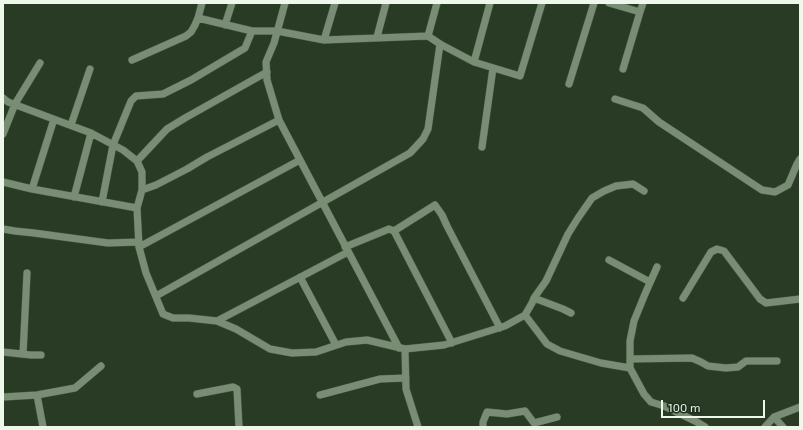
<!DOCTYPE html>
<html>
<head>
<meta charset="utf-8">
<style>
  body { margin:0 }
  #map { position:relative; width:803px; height:430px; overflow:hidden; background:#293a25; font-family:"Exo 2",sans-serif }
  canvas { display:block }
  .frame { position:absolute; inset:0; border:4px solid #edf8ea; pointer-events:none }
  .scale { position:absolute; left:661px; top:400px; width:104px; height:18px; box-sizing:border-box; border:2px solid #edf8ea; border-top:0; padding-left:5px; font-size:12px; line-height:14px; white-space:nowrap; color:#edf8ea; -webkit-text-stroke:3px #1f301c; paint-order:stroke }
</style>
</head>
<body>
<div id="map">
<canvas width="803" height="430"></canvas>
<div class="frame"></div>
<div class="scale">100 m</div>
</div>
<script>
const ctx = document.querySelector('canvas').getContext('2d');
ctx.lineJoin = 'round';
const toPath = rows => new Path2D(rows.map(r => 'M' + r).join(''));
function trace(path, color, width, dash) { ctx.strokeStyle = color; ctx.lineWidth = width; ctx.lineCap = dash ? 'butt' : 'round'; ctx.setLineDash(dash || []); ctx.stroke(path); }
const minor = toPath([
  [285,3,274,43,266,62,267,80,279,120,399,348],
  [609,3,640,12,643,3],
  [198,18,252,31,277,31,324,40,428,36,440,44,474,62,520,76,542,3],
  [225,25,232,3],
  [428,36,437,3],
  [377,37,386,3],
  [324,40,335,3],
  [132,60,186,36,191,32,195,25,198,18,202,3],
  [474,62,490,3],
  [623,69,640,12],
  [569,84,594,3],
  [3,98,8,102,91,133,123,150,137,161,142,172,142,190,137,208,139,247,146,273,163,314,173,318,189,318,217,321,236,329,270,349,292,353,316,352,346,342,367,340,405,349,444,345,505,326,525,315],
  [615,99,643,108,659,122,762,190,775,192,788,185,797,164,800,159],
  [71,125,90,69],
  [3,134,15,104,40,63],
  [482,147,493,68],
  [137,161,167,129,185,118,267,72],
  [3,182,32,189,137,208],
  [32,189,54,119],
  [142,190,156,185,187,169,207,157,279,120],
  [74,197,91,133],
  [102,202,113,145,131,101,136,96,163,94,191,80,245,48,252,31],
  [3,229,15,231,34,233,108,243,139,242],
  [394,231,435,205,442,215,447,226,500,328],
  [139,247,300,160],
  [345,247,389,229,394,231,452,343],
  [609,260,650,282],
  [657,267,645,294,634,321,630,341,630,368,644,394,651,402,664,406,697,422,705,427],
  [300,277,336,345],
  [156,296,410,153,423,139,428,129,440,44],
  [534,298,563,309,571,313],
  [683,298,711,252,717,249,724,251,760,299,766,303,800,299],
  [217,321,348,252],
  [405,349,406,389,418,427],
  [3,352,31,355,41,355],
  [23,354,27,273],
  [630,359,692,358,701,362,708,366,726,368,738,367,746,361,777,361],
  [630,368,601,363,560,351,547,344,525,315,532,303,534,298,546,281,568,234,578,218,592,198,604,191,616,186,633,184,644,191],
  [197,394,233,387,237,389,239,427],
  [37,395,43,427],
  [320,395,380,379,406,378],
  [3,397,37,395,75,388,101,366],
  [774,417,783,427],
  [483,427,483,422,487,412,507,414,525,411,534,423,557,417],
  [765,427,774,417,800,407]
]);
trace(minor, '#465543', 8);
trace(minor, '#798d75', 7);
</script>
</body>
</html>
